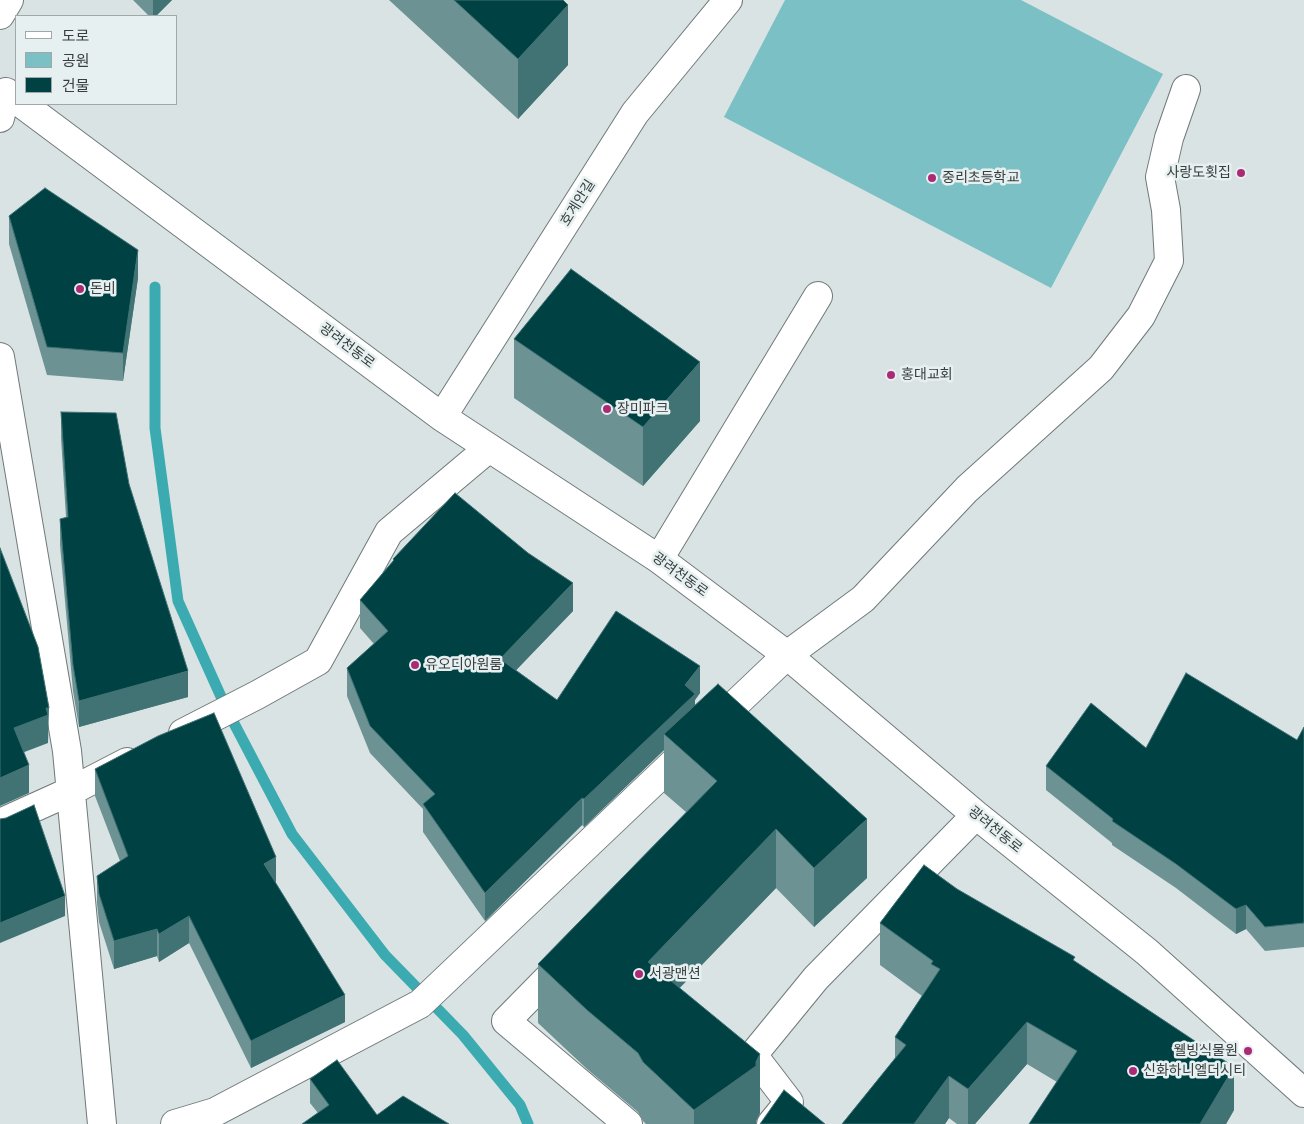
<!DOCTYPE html>
<html>
<head>
<meta charset="utf-8">
<style>
  body { margin:0 }
  #map { position:relative; width:1304px; height:1124px; overflow:hidden; background:#d9e3e3; font-family:"IBM Plex Serif","Noto Sans KR",serif }
  canvas { display:block }
  .legend { position:absolute; left:15px; top:15px; width:162px; height:90px; box-sizing:border-box; background:#e6f0f1; border:1px solid #a1a8a9; margin:0; padding:6px 9px; list-style:none; font-size:15px; color:#393d3d }
  .legend li { display:flex; align-items:center; gap:10px; height:25px }
  .legend b { width:25px; border:1px solid #a1a8a9 }
</style>
</head>
<body>
<div id="map">
<canvas width="1304" height="1124"></canvas>
<ul class="legend">
<li><b style="height:6px;background:#fff"></b>도로</li>
<li><b style="height:14px;background:#7bc0c4"></b>공원</li>
<li><b style="height:14px;background:#004144"></b>건물</li>
</ul>
</div>
<script>
const ctx = document.querySelector('canvas').getContext('2d');
ctx.lineJoin = 'round';
function paint(path, color) { ctx.fillStyle = color; ctx.fill(path, 'evenodd'); }
const toPath = rows => new Path2D(rows.map(r => 'M' + r).join(''));
function trace(path, color, width, dash) { ctx.strokeStyle = color; ctx.lineWidth = width; ctx.lineCap = dash ? 'butt' : 'round'; ctx.setLineDash(dash || []); ctx.stroke(path); }
function drawText(font, color, halo, rows, align = 'center') {
  ctx.font = font + ' "IBM Plex Serif","Noto Sans KR",serif'; ctx.lineWidth = 5; ctx.setLineDash([]); ctx.textBaseline = 'middle'; ctx.strokeStyle = halo; ctx.fillStyle = color; for (const [text, x, y, turn = 0] of rows) {
    ctx.save(); ctx.translate(x, y); ctx.rotate((+turn || 0) * Math.PI / 180); ctx.textAlign = isNaN(turn) ? turn : align; if (halo) ctx.strokeText(text, 0, 0); ctx.fillText(text, 0, 0); ctx.restore();
  }
}
const green = toPath([
  [785,0,1021,0,1163,74,1051,288,724,117]
]);
const stream = toPath([
  [155,287,155,428,178,601,227,710,292,834,385,955,463,1035,520,1105,528,1124]
]);
const minor = toPath([
  [0,15,9,0],
  [22,104,442,417,659,559,787,655,976,815,1147,952,1304,1093],
  [0,118,6,92],
  [0,357,67,751,102,1124],
  [442,417,635,113,728,0],
  [659,559,818,296],
  [183,733,257,695,318,661,389,532,489,448],
  [0,823,71,791,127,762],
  [563,963,506,1021,628,1124],
  [175,1124,215,1112,420,1004,787,655,863,599,967,489,1101,368,1141,316,1169,261,1166,210,1160,177,1169,138,1186,89],
  [771,1124,789,1102,753,1055,816,978,976,815]
]);
const wall = toPath([
  [133,0,172,0,156,16,149,16],
  [389,0,563,0,568,65,518,119],
  [9,216,138,278,123,381,47,375,9,244],
  [514,339,700,421,643,486,514,398],
  [61,412,129,484,188,697,79,727,73,691,60,545,60,519,66,517,61,438],
  [393,559,573,611,516,670,557,700,700,693,695,700,695,706,867,878,814,927,776,888,679,988,760,1113,756,1121,756,1124,646,1124,643,1121,638,1112,587,1069,538,1023,538,964,686,812,664,793,664,750,584,827,582,825,485,921,423,832,423,809,370,753,347,696,347,668,374,644,360,628,360,600,393,561],
  [1304,727,1304,947,1265,951,1246,929,1236,934,1176,888,1112,845,1112,843,1046,790,1046,766,1146,748,1297,740],
  [95,769,276,883,345,1022,251,1068,189,943,159,962,157,956,114,969,99,922,97,903,97,876,120,861,95,796],
  [957,889,1075,962,1234,1110,1226,1124,1029,1124,1057,1082,1027,1064,975,1124,957,1124,949,1118,945,1124,842,1124,895,1058,895,1037,922,996,880,965,880,923],
  [310,1079,377,1115,318,1113,310,1103]
]);
const shadedWall = toPath([
  [153,0,172,0,156,16,153,16],
  [568,5,568,65,518,119,518,59],
  [138,250,138,278,123,381,123,353],
  [700,362,700,421,643,486,643,427],
  [573,583,573,611,500,687,500,659],
  [700,666,700,693,695,700,695,721,664,734,664,750,584,827,584,799,685,685],
  [188,671,188,697,79,727,79,701],
  [46,708,49,708,48,743,14,756,14,728],
  [29,765,29,793,0,806,0,778],
  [582,798,582,825,485,921,485,893],
  [867,819,867,878,814,927,814,868],
  [776,829,776,888,648,1021,648,962],
  [276,857,276,884,264,864],
  [65,896,65,916,0,943,0,923],
  [1246,905,1246,929,1236,934,1236,909],
  [189,916,189,943,159,962,159,934],
  [157,929,157,956,114,969,114,941],
  [345,995,345,1022,251,1068,251,1041],
  [1027,1022,1027,1064,975,1124,968,1124,968,1089],
  [760,1054,760,1113,756,1121,756,1124,694,1124,694,1110,756,1062],
  [1234,1067,1234,1110,1226,1124,1200,1124],
  [949,1076,949,1118,945,1124,914,1124]
]);
const building = toPath([
  [454,0,563,0,568,5,518,59,454,0],
  [45,188,138,250,123,353,47,347,9,216,45,188],
  [571,269,700,362,643,427,514,339,571,269],
  [61,412,116,413,129,484,188,671,79,701,73,665,60,519,68,517,61,412],
  [455,493,528,553,573,583,500,659,557,700,616,611,700,666,685,685,695,694,584,799,582,798,485,893,423,804,435,794,370,726,347,668,388,631,360,600,394,560,393,559,455,493],
  [0,548,38,647,49,708,46,708,48,715,14,728,29,765,0,778,0,548],
  [1186,673,1297,740,1304,727,1304,923,1265,927,1246,905,1236,909,1176,864,1112,821,1113,819,1046,766,1091,703,1146,748,1186,673],
  [718,684,867,819,814,868,776,829,648,962,760,1054,756,1062,756,1066,694,1110,643,1062,638,1053,587,1010,538,964,717,781,664,734,718,684],
  [214,713,276,857,264,864,345,995,251,1041,189,916,159,934,157,929,114,941,99,894,97,876,128,856,95,769,158,736,214,713],
  [34,805,65,896,0,923,0,819,6,818,34,805],
  [924,865,957,889,1075,957,1073,960,1234,1067,1200,1124,1029,1124,1077,1051,1027,1022,968,1089,949,1076,914,1124,842,1124,906,1045,895,1037,940,969,931,964,933,961,880,923,924,865],
  [337,1060,377,1115,403,1096,449,1124,302,1124,329,1105,310,1079,337,1060],
  [784,1090,825,1124,760,1124,784,1090]
]);
const markers = [
  [1241,173,5,"#ac2a75"],
  [932,178,5,"#ac2a75"],
  [80,289,5,"#ac2a75"],
  [891,375,5,"#ac2a75"],
  [607,409,5,"#ac2a75"],
  [415,665,5,"#ac2a75"],
  [639,974,5,"#ac2a75"],
  [1248,1051,5,"#ac2a75"],
  [1133,1071,5,"#ac2a75"]
];
const poiNames = [
  ["사랑도횟집",1231,173,"right"],
  ["중리초등학교",942,178],
  ["돈비",90,289],
  ["홍대교회",901,375],
  ["장미파크",617,409],
  ["유오디아원룸",425,665],
  ["서광맨션",649,974],
  ["웰빙식물원",1238,1051,"right"],
  ["신화하니엘더시티",1143,1071]
];
const streetNames = [
  ["호계안길",578,203,-58],
  ["광려천동로",347,346,37],
  ["광려천동로",680,575,36],
  ["광려천동로",995,830,39]
];
paint(green, '#7bc0c4');
trace(stream, '#3cabb1', 11);
trace(minor, '#707979', 30);
trace(minor, '#fff', 28);
paint(wall, '#6c9294');
paint(shadedWall, '#417274');
paint(building, '#004144');
trace(building, '#417274', 1);
for (const [x, y, r, color] of markers) { const dot = new Path2D(); dot.arc(x, y, r, 0, 2 * Math.PI); ctx.fillStyle = color; ctx.fill(dot); trace(dot, '#e6f0f1', 2); }
drawText('14px', '#393d3d', '#e6f0f1', poiNames, 'left');
drawText('14px', '#393d3d', '#e6f0f1', streetNames);
</script>
</body>
</html>
